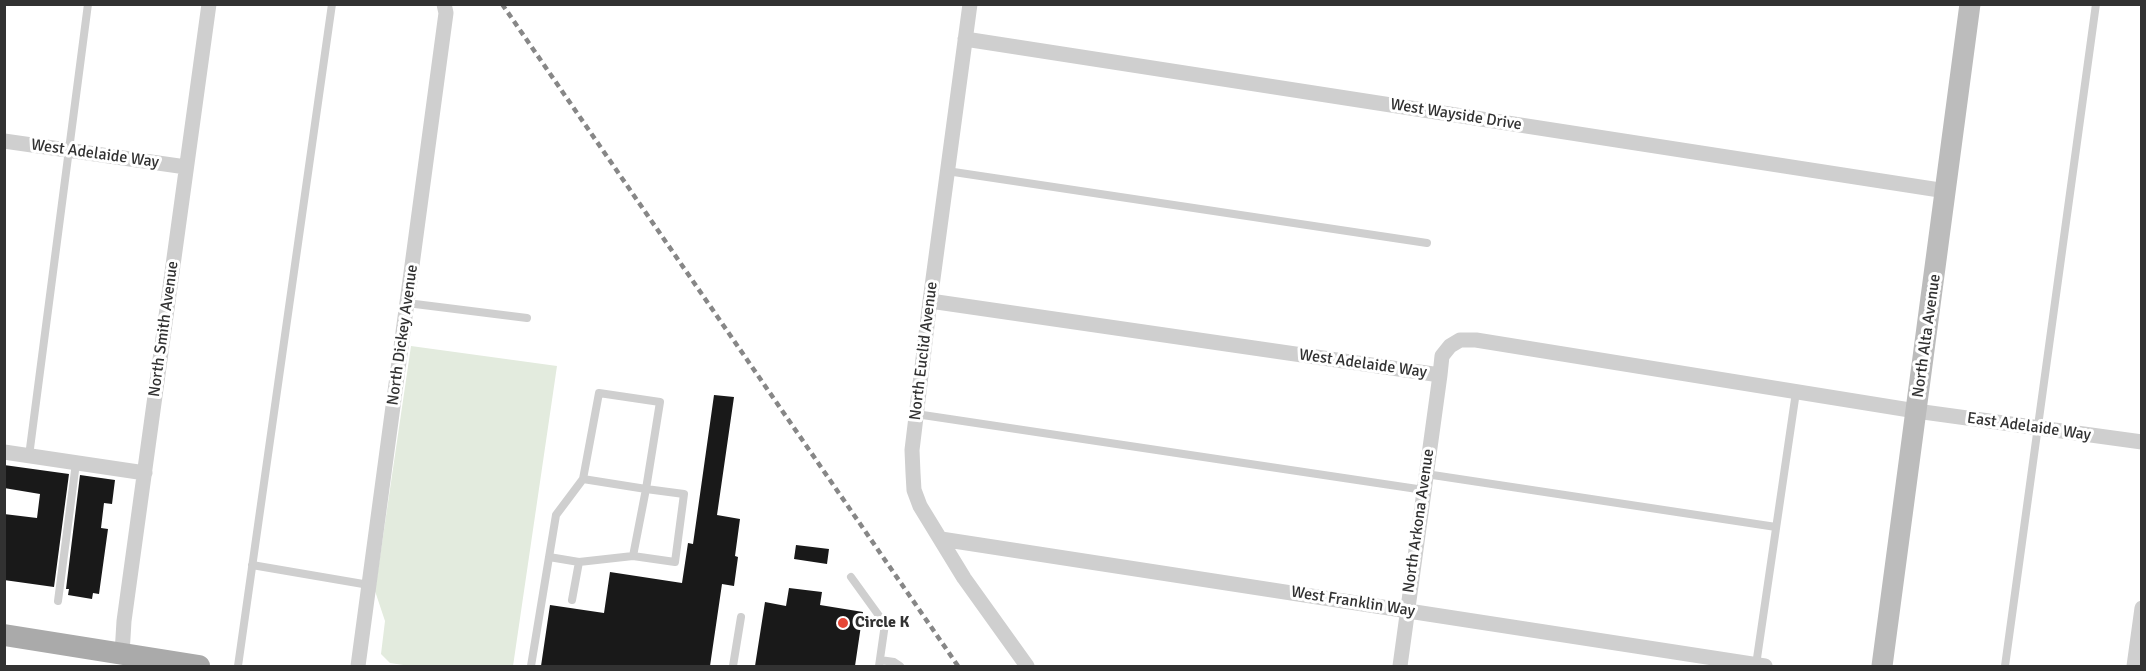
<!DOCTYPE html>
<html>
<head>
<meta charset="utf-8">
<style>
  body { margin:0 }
  #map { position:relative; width:2146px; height:671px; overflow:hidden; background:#fff; font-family:Signika,sans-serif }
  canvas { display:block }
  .frame { position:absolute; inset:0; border:6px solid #323232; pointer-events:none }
</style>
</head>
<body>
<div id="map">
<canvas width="2146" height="671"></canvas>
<div class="frame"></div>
</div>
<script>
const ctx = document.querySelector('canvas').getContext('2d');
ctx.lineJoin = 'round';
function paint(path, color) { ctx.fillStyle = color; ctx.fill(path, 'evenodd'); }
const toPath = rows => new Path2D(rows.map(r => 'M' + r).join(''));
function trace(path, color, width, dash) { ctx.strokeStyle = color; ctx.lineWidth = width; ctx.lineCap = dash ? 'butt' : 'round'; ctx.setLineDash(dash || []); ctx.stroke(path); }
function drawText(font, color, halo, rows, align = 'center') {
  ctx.font = font + ' Signika,sans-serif'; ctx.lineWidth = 6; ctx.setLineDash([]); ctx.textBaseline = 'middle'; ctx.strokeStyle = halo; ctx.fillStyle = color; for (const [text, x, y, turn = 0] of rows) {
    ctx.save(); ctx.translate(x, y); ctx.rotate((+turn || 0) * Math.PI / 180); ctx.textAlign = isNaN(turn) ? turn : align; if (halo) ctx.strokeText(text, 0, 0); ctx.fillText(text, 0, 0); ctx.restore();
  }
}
const green = toPath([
  [411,346,557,366,513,666,410,666,390,663,381,654,385,621,375,591]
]);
const building = toPath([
  [714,395,734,397,717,515,740,519,735,556,738,557,734,586,722,584,710,666,541,666,550,605,604,613,610,572,682,583,688,543,693,544],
  [4,465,69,474,54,587,4,580,4,514,37,518,40,494,4,488],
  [80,475,115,480,112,504,104,503,101,528,108,529,99,594,93,593,92,599,68,595,69,589,66,589],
  [796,545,829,549,827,564,794,559],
  [789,588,822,592,820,605,863,612,855,666,755,666,765,602,786,606]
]);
const lane = toPath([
  [947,171,1427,243],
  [407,303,527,318],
  [916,414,1424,490],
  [29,456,88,4],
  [1426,474,1776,527],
  [549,557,579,562,572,600],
  [579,562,633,556,646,489,684,494,675,562,633,556],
  [252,565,369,585],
  [851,577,885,624,879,666],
  [58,601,76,463],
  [880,660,894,662,900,666],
  [1756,665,1796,392],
  [238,666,332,4],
  [531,666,556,515,583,479,599,393,660,402,646,489,583,479],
  [733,666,741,617],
  [2005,666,2096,4]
]);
const street = toPath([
  [970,4,930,301,912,450,913,473,914,490,920,506,964,578,1027,666],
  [965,39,1946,191],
  [4,141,186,167],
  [930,301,1440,375,1442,356,1450,346,1460,340,1476,340,1916,411,2142,442],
  [4,452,145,473],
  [941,539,1765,666],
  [122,654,124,621,209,4],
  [358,666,446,13,444,4],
  [1400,666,1440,375],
  [2134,666,2142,608]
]);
const secondary = toPath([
  [1882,666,1970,4]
]);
const primary = toPath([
  [4,635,199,666]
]);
const rail = toPath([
  [502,4,958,666]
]);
const markers = [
  [843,623,6,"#e54737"]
];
const streetNames = [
  ["West Wayside Drive",1456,115,9],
  ["West Adelaide Way",95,154,8],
  ["North Smith Avenue",164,329,-82],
  ["North Dickey Avenue",403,335,-82],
  ["North Alta Avenue",1927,336,-82],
  ["North Euclid Avenue",924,351,-83],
  ["West Adelaide Way",1363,364,8],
  ["East Adelaide Way",2029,427,8],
  ["North Arkona Avenue",1419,521,-82],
  ["West Franklin Way",1353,602,9]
];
const poiNames = [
  ["Circle K",855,623]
];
paint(green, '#e3ebde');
paint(building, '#191919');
trace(lane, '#cfcfcf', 8);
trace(street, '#cfcfcf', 15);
trace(secondary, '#bcbcbc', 21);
trace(primary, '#aaa', 22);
trace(rail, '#878787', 4.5, [6, 4.5]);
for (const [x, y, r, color] of markers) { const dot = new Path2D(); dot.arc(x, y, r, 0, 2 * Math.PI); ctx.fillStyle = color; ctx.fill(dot); trace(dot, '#fff', 2); }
drawText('16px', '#323232', '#fff', streetNames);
drawText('bold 16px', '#323232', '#fff', poiNames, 'left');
</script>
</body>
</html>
